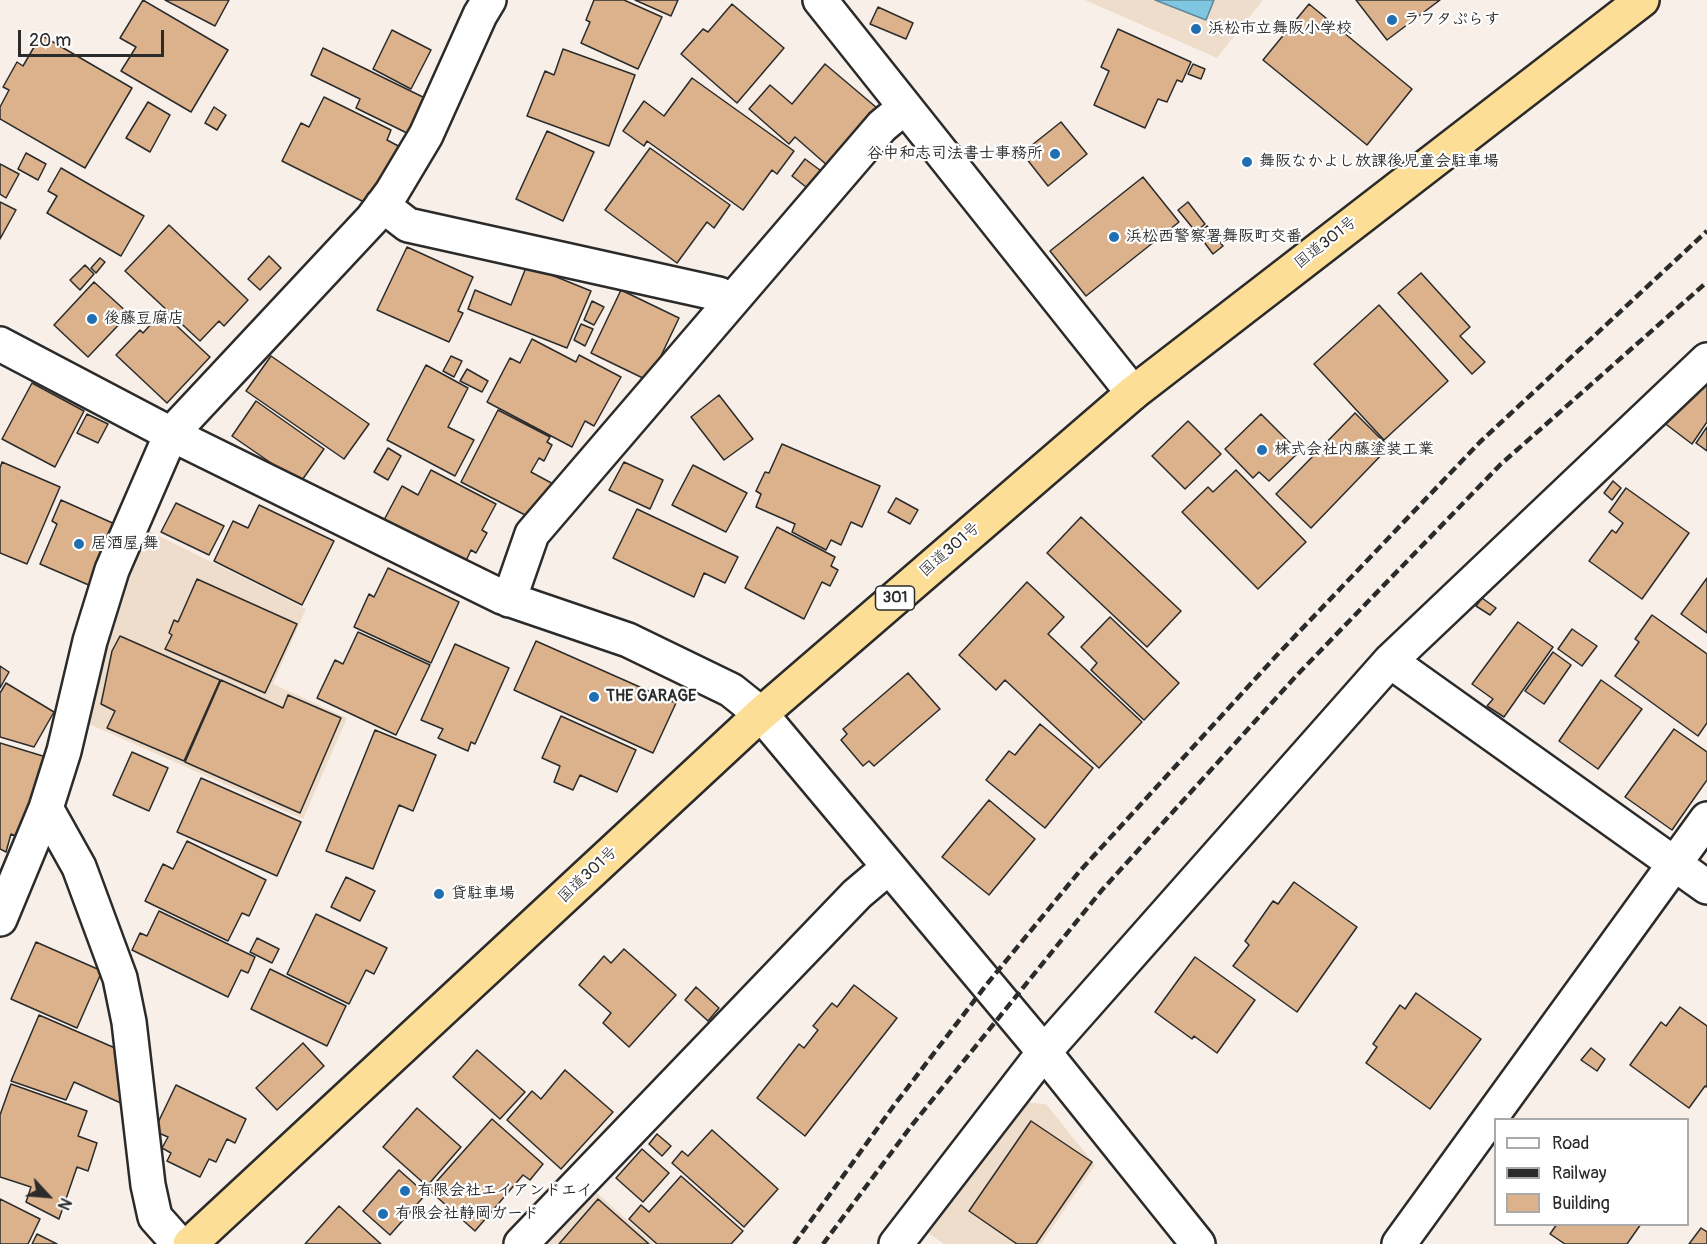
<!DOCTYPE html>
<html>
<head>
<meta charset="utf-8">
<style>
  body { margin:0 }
  #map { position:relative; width:1707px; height:1244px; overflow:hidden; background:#f8f0e8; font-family:Pangolin,sans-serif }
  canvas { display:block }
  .legend { position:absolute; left:1494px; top:1118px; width:195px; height:108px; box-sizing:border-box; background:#fff; border:2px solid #aaa; margin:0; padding:8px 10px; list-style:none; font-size:18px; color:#2b2b2b }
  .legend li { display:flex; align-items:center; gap:12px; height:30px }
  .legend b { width:30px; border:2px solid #aaa }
  .north { position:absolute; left:18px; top:1166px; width:60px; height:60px; -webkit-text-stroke:4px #fff; paint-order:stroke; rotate:116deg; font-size:16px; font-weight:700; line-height:24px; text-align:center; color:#2b2b2b }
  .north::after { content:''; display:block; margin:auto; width:21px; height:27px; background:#2b2b2b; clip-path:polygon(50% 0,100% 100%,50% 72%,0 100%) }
  .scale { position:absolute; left:18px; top:30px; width:146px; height:27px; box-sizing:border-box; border:3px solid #2b2b2b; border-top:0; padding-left:8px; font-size:18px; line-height:21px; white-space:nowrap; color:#2b2b2b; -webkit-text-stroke:4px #fff; paint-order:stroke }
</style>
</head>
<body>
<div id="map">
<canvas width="1707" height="1244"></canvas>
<ul class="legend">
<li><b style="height:8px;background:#fff"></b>Road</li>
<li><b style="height:8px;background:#2b2b2b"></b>Railway</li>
<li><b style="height:16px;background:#dbb28b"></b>Building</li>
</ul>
<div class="north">N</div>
<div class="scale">20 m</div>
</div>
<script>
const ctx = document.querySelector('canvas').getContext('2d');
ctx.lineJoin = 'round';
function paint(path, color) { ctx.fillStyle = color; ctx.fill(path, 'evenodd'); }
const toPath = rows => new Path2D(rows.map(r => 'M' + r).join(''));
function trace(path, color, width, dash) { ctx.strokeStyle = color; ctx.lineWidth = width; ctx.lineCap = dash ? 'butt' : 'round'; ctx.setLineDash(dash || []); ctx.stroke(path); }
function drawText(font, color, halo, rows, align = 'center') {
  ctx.font = font + ' Pangolin,"Klee One",sans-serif'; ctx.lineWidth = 4.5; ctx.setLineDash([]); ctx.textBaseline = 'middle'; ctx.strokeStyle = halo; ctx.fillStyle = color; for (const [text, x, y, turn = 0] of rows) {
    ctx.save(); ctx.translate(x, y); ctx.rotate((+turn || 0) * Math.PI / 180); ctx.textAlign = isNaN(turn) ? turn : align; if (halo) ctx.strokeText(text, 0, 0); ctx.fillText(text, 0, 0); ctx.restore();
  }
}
const built = toPath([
  [1085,0,1263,0,1217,58],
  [149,531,306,609,273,684,347,718,303,819,89,724,107,646,130,576],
  [1023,1102,1046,1104,1095,1165,1041,1244,944,1244,924,1230],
  [596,1192,654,1244,546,1244]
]);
const water = toPath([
  [1155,0,1214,0,1206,20,1155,0]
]);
const building = toPath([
  [143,0,228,50,191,112,121,71,136,47,120,38,143,0],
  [165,0,229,0,215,26,165,0],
  [594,0,624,0,662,17,638,69,581,43,590,22,586,20,594,0],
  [635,0,678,0,671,16,635,0],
  [1356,0,1440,0,1387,40,1356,0],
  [732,4,784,48,737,103,681,54,703,29,708,32,732,4],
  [1309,4,1412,89,1367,145,1263,60,1309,4],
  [878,7,913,23,906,39,870,24,878,7],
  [1118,29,1191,62,1182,82,1177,80,1167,102,1158,99,1145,128,1094,105,1109,71,1101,67,1118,29],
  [392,30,431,50,411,89,373,69,392,30],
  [41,35,132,88,85,168,0,119,0,107,9,90,3,87,17,62,23,66,41,35],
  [323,48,431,101,413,136,356,108,360,99,311,75,323,48],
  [563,49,635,75,609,146,527,116,545,71,554,75,563,49],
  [825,64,877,108,828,166,795,137,789,144,749,109,770,85,792,104,825,64],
  [1193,64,1205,69,1201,79,1188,74,1193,64],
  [692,78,794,151,777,174,772,170,743,210,647,141,644,146,623,131,644,101,664,116,692,78],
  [324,97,391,130,387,140,404,149,368,204,282,161,301,123,309,127,324,97],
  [148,102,170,115,150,152,126,138,148,102],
  [214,107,226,115,217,130,205,123,214,107],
  [1061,122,1087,154,1048,186,1022,153,1061,122],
  [547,131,594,152,563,221,516,199,547,131],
  [650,148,730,205,714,228,707,222,677,263,605,210,650,148],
  [26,153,46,164,38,180,18,169,26,153],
  [805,159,828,176,815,194,792,176,805,159],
  [0,164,19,174,6,198,0,194,0,164],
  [61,168,144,216,121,256,47,213,57,196,48,191,61,168],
  [1143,177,1179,222,1086,296,1050,251,1143,177],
  [0,202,16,210,0,239,0,202],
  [1188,202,1205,224,1196,232,1178,210,1188,202],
  [169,225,248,300,224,326,219,321,200,341,125,271,169,225],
  [1207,226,1223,246,1213,254,1198,234,1207,226],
  [407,247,473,277,458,311,463,313,449,342,377,310,407,247],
  [269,256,281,268,260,290,248,279,269,256],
  [100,258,105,262,96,273,91,268,100,258],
  [85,265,94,274,80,290,70,280,85,265],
  [527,265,591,291,567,348,468,309,475,290,511,305,527,265],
  [1421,273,1470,327,1460,336,1485,362,1472,374,1398,293,1421,273],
  [94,282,129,314,88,357,54,325,94,282],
  [621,290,679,318,649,381,591,353,621,290],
  [592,301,604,307,594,325,584,320,592,301],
  [1379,305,1448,381,1384,440,1314,364,1379,305],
  [162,312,210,357,167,403,116,355,140,330,143,333,162,312],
  [581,324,593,329,585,346,574,340,581,324],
  [532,339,576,362,579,355,621,377,594,426,585,421,572,447,487,402,510,358,520,363,532,339],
  [271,356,369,424,344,459,246,391,271,356],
  [451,356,462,361,454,377,443,371,451,356],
  [426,365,468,388,448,427,474,440,455,476,387,440,426,365],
  [467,369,488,381,482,392,460,381,467,369],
  [1704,382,1707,384,1707,422,1692,444,1663,422,1704,382],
  [32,383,84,411,55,467,2,439,32,383],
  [719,395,753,439,724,460,691,417,719,395],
  [256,401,324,449,300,483,232,436,256,401],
  [498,410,550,437,547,442,552,445,544,461,539,458,531,472,557,486,529,517,461,482,498,410],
  [1355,413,1389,447,1311,528,1276,494,1355,413],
  [87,414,108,424,98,443,77,433,87,414],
  [1261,414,1299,452,1269,481,1259,472,1253,478,1225,449,1261,414],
  [1188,421,1221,454,1185,489,1152,456,1188,421],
  [1707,427,1707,451,1696,443,1707,427],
  [782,444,880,486,862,527,851,522,841,545,831,540,826,550,792,532,795,524,756,507,761,494,756,491,765,472,769,473,782,444],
  [388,448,401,456,388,480,374,472,388,448],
  [2,462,60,487,27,564,0,553,0,468,2,462],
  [624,462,663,480,650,509,609,490,624,462],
  [693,465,747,493,726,532,672,505,693,465],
  [431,470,496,504,482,530,487,533,476,553,471,550,465,563,384,520,402,486,418,495,431,470],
  [1236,470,1306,542,1258,589,1182,512,1208,487,1213,492,1236,470],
  [1613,481,1621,488,1612,500,1604,493,1613,481],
  [1626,488,1689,533,1642,599,1589,561,1612,530,1616,533,1623,523,1609,512,1626,488],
  [896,498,918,510,910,524,888,512,896,498],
  [61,500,117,525,91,586,40,564,57,524,52,521,61,500],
  [176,503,224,526,209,555,161,532,176,503],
  [259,505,334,541,302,605,214,561,233,521,248,528,259,505],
  [637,509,738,557,725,583,704,573,694,597,613,558,637,509],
  [1081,517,1181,611,1147,647,1047,553,1081,517],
  [777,527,835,557,831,566,838,570,830,586,822,582,804,619,745,588,777,527],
  [388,568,459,602,431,663,354,627,369,594,374,597,388,568],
  [1707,578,1707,633,1681,614,1707,578],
  [197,579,297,624,265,693,165,649,172,635,169,633,174,620,178,622,197,579],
  [1027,582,1064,617,1048,634,1142,722,1099,768,1005,680,996,690,959,655,1027,582],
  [1482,598,1496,608,1490,615,1476,606,1482,598],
  [1652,615,1707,654,1707,723,1698,736,1615,676,1639,642,1635,639,1652,615],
  [1110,617,1179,683,1144,720,1091,670,1097,663,1081,647,1110,617],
  [1518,622,1553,647,1504,717,1487,706,1493,699,1472,684,1518,622],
  [1572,629,1597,646,1582,666,1558,649,1572,629],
  [358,632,430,665,396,735,317,698,335,660,343,664,358,632],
  [120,636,220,680,184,761,107,728,115,711,101,704,112,651,120,636],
  [536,641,676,703,653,753,514,690,536,641],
  [455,644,509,668,475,744,471,742,468,751,438,738,443,729,421,720,455,644],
  [1553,652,1571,665,1544,704,1525,691,1553,652],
  [0,666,9,672,0,688,0,666],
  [908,673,940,709,874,766,869,761,863,766,841,740,847,734,843,729,908,673],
  [221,680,283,708,288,695,341,718,300,813,185,762,221,680],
  [1601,680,1642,709,1598,769,1559,741,1601,680],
  [6,683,54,712,34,747,0,737,0,693,6,683],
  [561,716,636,750,617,792,580,775,573,790,554,782,560,766,542,758,561,716],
  [1040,724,1093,768,1045,828,986,780,1009,751,1015,755,1040,724],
  [1674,729,1707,752,1707,780,1672,830,1625,797,1674,729],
  [375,730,436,755,413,811,399,805,373,869,326,851,375,730],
  [0,743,46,757,21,838,11,834,6,852,0,849,0,743],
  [132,752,168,768,149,811,113,795,132,752],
  [201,778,301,822,277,876,177,832,201,778],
  [989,800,1035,839,989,895,942,857,989,800],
  [187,841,266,880,249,916,242,913,228,941,145,901,163,864,173,869,187,841],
  [346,877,375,891,360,921,331,907,346,877],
  [1294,882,1357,927,1297,1012,1233,966,1249,945,1245,941,1273,901,1278,904,1294,882],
  [159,911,255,957,248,973,241,970,228,997,132,950,140,933,147,936,159,911],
  [316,914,387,948,374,974,366,970,349,1004,287,974,316,914],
  [257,938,279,949,272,963,250,952,257,938],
  [36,942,102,971,77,1028,11,999,36,942],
  [624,949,676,995,629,1047,603,1023,611,1013,579,985,604,956,611,963,624,949],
  [1195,957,1255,1000,1217,1053,1194,1036,1192,1039,1155,1012,1195,957],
  [270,969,346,1006,327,1046,251,1009,270,969],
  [854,985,897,1018,805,1136,757,1098,799,1044,804,1048,818,1030,813,1026,832,1003,837,1007,854,985],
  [696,987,719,1008,708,1021,685,1000,696,987],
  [1416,993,1481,1039,1430,1109,1366,1063,1377,1047,1373,1044,1400,1005,1405,1009,1416,993],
  [1680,1007,1707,1026,1707,1087,1705,1086,1689,1108,1630,1065,1661,1022,1666,1026,1680,1007],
  [39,1015,122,1051,123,1104,74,1082,66,1100,11,1081,39,1015],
  [303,1043,324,1066,277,1110,256,1088,303,1043],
  [1591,1048,1605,1059,1597,1071,1581,1060,1591,1048],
  [477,1050,525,1092,500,1119,453,1077,477,1050],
  [565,1070,613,1112,561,1169,507,1120,532,1091,541,1099,565,1070],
  [11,1084,87,1111,78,1136,97,1143,88,1171,77,1167,59,1219,26,1202,31,1187,0,1177,0,1115,11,1084],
  [176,1085,246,1119,235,1143,227,1139,216,1162,209,1159,200,1177,167,1161,171,1153,162,1148,168,1137,154,1131,176,1085],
  [417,1108,461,1147,427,1186,383,1147,417,1108],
  [492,1119,543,1164,530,1180,523,1175,475,1231,429,1190,492,1119],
  [1031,1121,1092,1162,1036,1244,1017,1244,969,1211,1031,1121],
  [712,1130,778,1189,744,1227,672,1163,682,1151,688,1156,712,1130],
  [657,1134,671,1146,662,1156,649,1144,657,1134],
  [642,1149,669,1173,643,1202,616,1178,642,1149],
  [399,1170,426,1194,390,1235,363,1211,399,1170],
  [681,1176,743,1231,731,1244,657,1244,629,1219,641,1205,649,1212,681,1176],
  [0,1199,40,1219,28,1244,0,1244,0,1199],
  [598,1199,649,1244,559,1244,598,1199],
  [339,1206,381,1244,305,1244,339,1206],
  [1557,1224,1641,1224,1627,1244,1565,1244,1550,1234,1557,1224],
  [1701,1228,1707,1232,1707,1244,1689,1244,1701,1228],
  [37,1234,57,1244,32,1244,37,1234]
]);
const minor = toPath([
  [820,0,1133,393],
  [382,205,408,225,719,294,730,303],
  [0,344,171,434,502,597,628,640,731,690,761,714,1044,1052,1198,1244],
  [509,600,532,534,882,126,905,107],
  [1390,661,1707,887],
  [46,808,79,867,120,978,129,1022,148,1185,155,1217,179,1244],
  [0,919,46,808,64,751,90,641,112,570,171,434,372,219,392,192,426,135,480,15,489,0],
  [521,1244,857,894,889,867],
  [896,1244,1044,1052,1390,661,1707,360],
  [1399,1244,1707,819]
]);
const trunk = toPath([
  [190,1244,761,714,1133,393,1642,0]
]);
const rail = toPath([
  [794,1244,895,1104,987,984,1079,872,1277,655,1480,442,1707,231],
  [823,1244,912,1125,1102,890,1297,675,1501,464,1707,282]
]);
const markers = [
  [1392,20,6,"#1f6fb2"],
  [1196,29,6,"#1f6fb2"],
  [1055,154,6,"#1f6fb2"],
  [1247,162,6,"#1f6fb2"],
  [1114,237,6,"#1f6fb2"],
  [92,319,6,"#1f6fb2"],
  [1262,450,6,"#1f6fb2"],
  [79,544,6,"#1f6fb2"],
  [594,697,6,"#1f6fb2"],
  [439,894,6,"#1f6fb2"],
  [405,1191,6,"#1f6fb2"],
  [383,1214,6,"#1f6fb2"]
];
const shields = [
  [895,598,39]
];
const shieldNames = [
  ["301",895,598]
];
const poiNames = [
  ["ラフタぷらす",1404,20],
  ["浜松市立舞阪小学校",1208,29],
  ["谷中和志司法書士事務所",1043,154,"right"],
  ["舞阪なかよし放課後児童会駐車場",1259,162],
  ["浜松西警察署舞阪町交番",1126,237],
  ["後藤豆腐店",104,319],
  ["株式会社内藤塗装工業",1274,450],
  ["居酒屋 舞",91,544],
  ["THE GARAGE",606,697],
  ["貸駐車場",451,894],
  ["有限会社エイアンドエイ",417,1191],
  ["有限会社静岡ガード",395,1214]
];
const streetNames = [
  ["国道301号",1326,243,-38],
  ["国道301号",950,550,-41],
  ["国道301号",588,875,-43]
];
paint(built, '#efddcc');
paint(water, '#7fc6e0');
trace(water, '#5d8898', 1.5);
paint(building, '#dbb28b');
trace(building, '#2b2b2b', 1.5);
trace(minor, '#2b2b2b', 38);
trace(trunk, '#2b2b2b', 38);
trace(minor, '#fff', 33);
trace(trunk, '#fdde96', 33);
trace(rail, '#2b2b2b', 4.5, [9, 4.5]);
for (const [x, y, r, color] of markers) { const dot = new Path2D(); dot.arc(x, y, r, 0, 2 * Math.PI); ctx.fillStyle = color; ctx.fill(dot); trace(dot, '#fff', 2); }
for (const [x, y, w] of shields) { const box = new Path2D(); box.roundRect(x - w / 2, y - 12, w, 24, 4.5); ctx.fillStyle = '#fff'; ctx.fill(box); trace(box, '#2b2b2b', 1.5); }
drawText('bold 15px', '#2b2b2b', null, shieldNames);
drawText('bold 16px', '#2b2b2b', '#fff', poiNames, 'left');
drawText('16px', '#2b2b2b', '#fff', streetNames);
</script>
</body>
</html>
